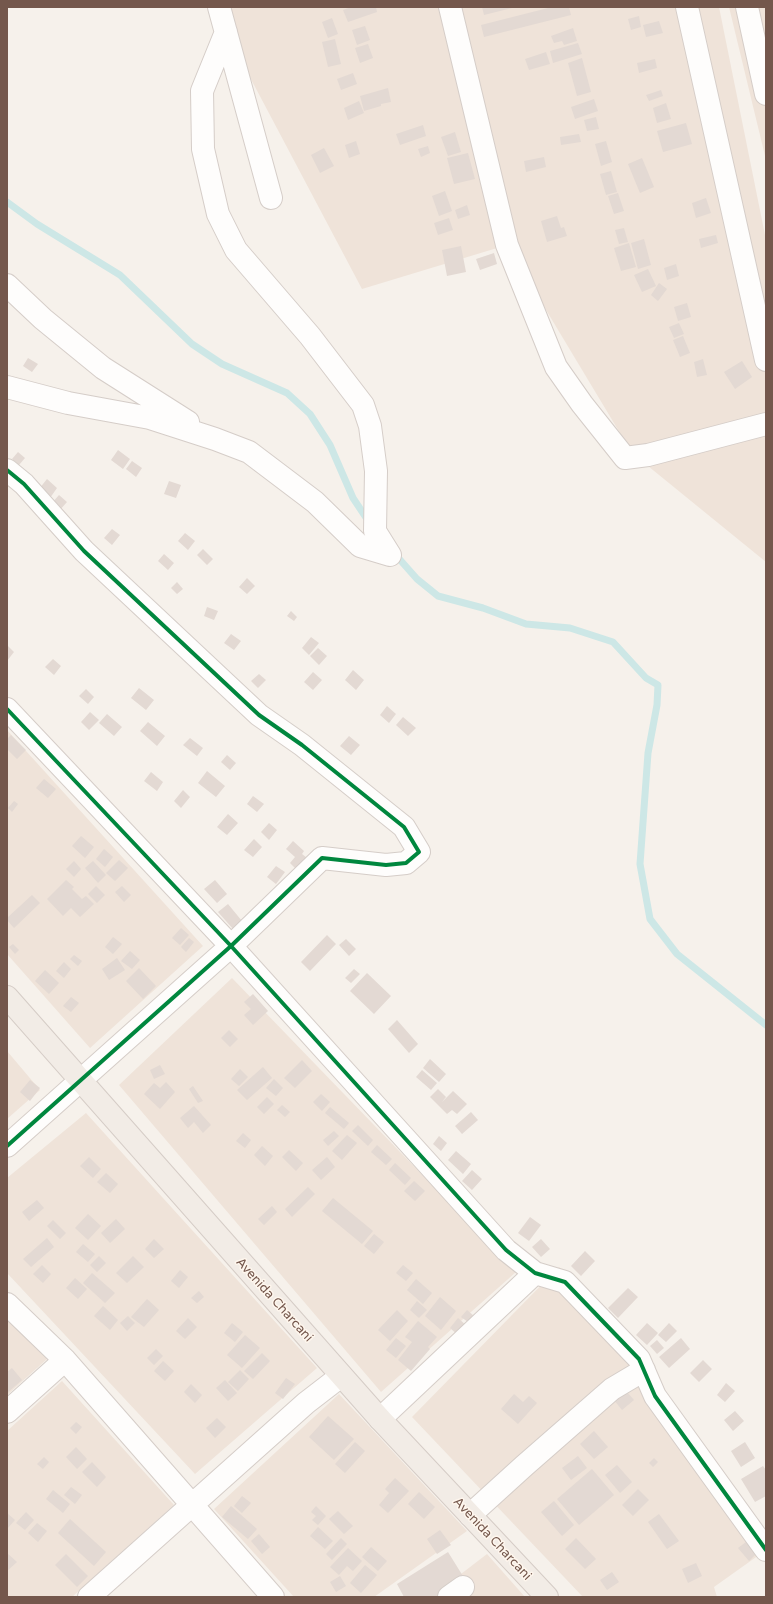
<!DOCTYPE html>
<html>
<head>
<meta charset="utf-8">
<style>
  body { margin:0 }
  #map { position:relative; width:773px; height:1604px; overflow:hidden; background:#f6f1eb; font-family:"Varela Round",sans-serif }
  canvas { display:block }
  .frame { position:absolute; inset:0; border:8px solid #74574c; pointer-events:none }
</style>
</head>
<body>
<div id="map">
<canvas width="773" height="1604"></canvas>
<div class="frame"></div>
</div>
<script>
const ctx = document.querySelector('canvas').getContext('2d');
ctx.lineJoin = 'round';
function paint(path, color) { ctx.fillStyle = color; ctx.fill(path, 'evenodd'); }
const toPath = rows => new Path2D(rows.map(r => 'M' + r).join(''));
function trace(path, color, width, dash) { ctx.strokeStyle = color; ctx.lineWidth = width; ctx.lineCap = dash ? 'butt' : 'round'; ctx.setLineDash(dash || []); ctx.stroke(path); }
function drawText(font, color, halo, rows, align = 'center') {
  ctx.font = font + ' "Varela Round",sans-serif'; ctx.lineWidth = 3; ctx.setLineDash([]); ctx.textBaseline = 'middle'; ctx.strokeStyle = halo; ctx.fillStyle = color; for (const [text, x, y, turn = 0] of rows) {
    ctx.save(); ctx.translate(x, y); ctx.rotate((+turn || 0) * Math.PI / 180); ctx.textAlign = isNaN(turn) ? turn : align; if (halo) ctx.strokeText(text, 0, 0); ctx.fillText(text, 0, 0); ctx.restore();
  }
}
const residential = toPath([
  [219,7,719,7,766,240,766,562,632,453,507,245,362,289,226,32],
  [729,7,766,7,766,160],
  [7,730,203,946,90,1048,7,954],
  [232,978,516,1272,381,1392,119,1085],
  [7,1051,40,1090,7,1119],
  [86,1113,317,1368,195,1474,7,1273,7,1178],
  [559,1267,649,1359,641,1376,766,1550,714,1587,717,1597,583,1597,412,1417],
  [7,1319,47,1359,7,1395],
  [62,1381,174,1505,72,1597,7,1597,7,1431],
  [339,1394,467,1531,374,1597,294,1597,214,1509],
  [487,1554,525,1597,431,1597]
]);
const stream = toPath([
  [7,202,37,224,120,275,192,344,222,364,287,393,310,414,330,445,353,498,369,522],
  [394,553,417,579,438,596,483,608,526,624,570,628,613,642,646,678,658,685,657,705,648,753,640,864,650,919,677,954,766,1025]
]);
const building = toPath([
  [351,7,376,7,377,12,348,22,343,10],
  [482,7,512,7,512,8,484,15],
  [552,7,569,7,571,15,484,37,481,25],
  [639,16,641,27,631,30,628,19],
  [332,18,338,34,328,38,322,22],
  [659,21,663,33,646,37,643,25],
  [365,26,370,40,357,45,352,30],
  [573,28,577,41,564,45,562,41,554,43,551,36],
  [335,39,341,64,328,67,322,42],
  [578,43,582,54,553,63,550,51],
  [368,44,373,58,360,63,355,48],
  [546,52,550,64,529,70,525,59],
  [582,58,591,92,577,96,568,63],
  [655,59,657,68,639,73,637,63],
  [353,73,357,84,341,90,337,79],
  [388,88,391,102,381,104,381,106,364,111,360,96],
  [661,90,663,96,649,101,646,95],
  [594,99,598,111,575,119,571,107],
  [359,101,364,113,348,120,344,108],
  [666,103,671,119,657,123,653,108],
  [596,117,599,129,587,131,584,120],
  [686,123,692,144,663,152,657,131],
  [423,125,426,136,400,145,396,134],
  [455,132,461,152,448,156,441,137],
  [579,134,581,142,561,145,560,137],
  [356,141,360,154,349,158,345,145],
  [606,141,612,162,601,166,595,144],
  [428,146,430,153,421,157,418,149],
  [324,148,334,166,320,173,311,155],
  [468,153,475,179,454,184,447,158],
  [544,157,546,167,526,172,524,161],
  [642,158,654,187,640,193,628,164],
  [611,171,617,192,606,195,600,174],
  [445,191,452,211,439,216,432,196],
  [618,193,624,211,614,214,608,196],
  [706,198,711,213,696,218,692,203],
  [467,205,470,215,458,219,455,210],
  [557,216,561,228,564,227,567,236,547,242,541,221],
  [449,218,453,230,438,235,434,223],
  [624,228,628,242,619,244,615,230],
  [716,235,718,243,701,248,699,239],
  [644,239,651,265,638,269,631,243],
  [629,243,636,267,621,271,614,248],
  [461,246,466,272,447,276,442,250],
  [494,253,497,264,480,270,476,259],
  [676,264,679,276,667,280,664,268],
  [648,269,656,286,642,292,634,275],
  [659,283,667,289,658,301,651,295],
  [687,303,691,317,678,321,674,307],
  [679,323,684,334,674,338,669,327],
  [683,336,690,353,680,357,673,340],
  [28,358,38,364,32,372,23,366],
  [703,359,707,375,697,377,694,362],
  [742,361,752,377,735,389,724,372],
  [118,450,130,459,123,469,111,460],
  [18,452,25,458,19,465,12,459],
  [132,461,142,468,136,477,126,469],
  [47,479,57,488,50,498,39,489],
  [169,481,181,485,176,498,164,494],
  [59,495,67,502,59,511,51,504],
  [112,529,120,535,112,545,104,538],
  [185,533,195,541,188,550,178,541],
  [203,549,213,559,207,565,197,555],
  [164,554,174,563,168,570,158,561],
  [247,578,255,586,247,594,239,587],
  [177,582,183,589,177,594,171,588],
  [207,607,218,611,214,620,204,616],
  [291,611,297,617,294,621,287,616],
  [231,634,241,641,234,650,224,643],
  [311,637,319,643,309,655,302,648],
  [7,645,14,652,7,661],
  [318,648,327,656,319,665,310,656],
  [53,659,61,666,54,675,45,667],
  [353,670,364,680,356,690,345,680],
  [313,672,322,680,313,690,304,682],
  [259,674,266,680,258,688,251,681],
  [139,688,154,700,146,710,131,698],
  [86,689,94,697,88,704,79,696],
  [387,706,396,714,389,723,380,715],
  [90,712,99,720,89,730,81,722],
  [107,714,122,727,114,736,99,723],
  [403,717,416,728,408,736,396,725],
  [148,722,165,736,157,746,140,731],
  [11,735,26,750,17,759,7,749,7,739],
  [349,736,360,745,351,755,340,746],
  [190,738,203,748,197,756,183,745],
  [227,755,236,763,230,770,221,762],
  [207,771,225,786,216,797,198,783],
  [151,772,163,782,157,791,144,781],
  [44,779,56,789,48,798,36,788],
  [183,790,190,797,181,808,174,801],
  [253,796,264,804,257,812,247,804],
  [14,801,18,804,12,812,8,808],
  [228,814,238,823,227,835,217,827],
  [269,823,277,830,269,840,261,832],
  [81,836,94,847,85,858,72,846],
  [254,839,262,847,253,857,244,850],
  [293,841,304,851,302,854,311,861,300,873,290,863,295,857,286,849],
  [104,849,113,857,105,867,96,859],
  [119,860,128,868,115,881,106,873],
  [74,861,81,869,74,877,66,869],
  [93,861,106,875,98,883,85,868],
  [276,866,285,872,276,884,267,877],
  [66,880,74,887,72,889,82,899,86,896,94,904,80,917,71,908,63,916,47,899],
  [215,880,227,894,217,903,204,889],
  [96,886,105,895,97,903,88,894],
  [122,886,131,895,124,902,115,892],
  [32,895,40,903,14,928,7,920,7,918],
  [228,904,242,921,233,929,218,912],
  [181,928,189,935,180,945,172,938],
  [327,935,336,944,310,971,301,962],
  [113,937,122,944,113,954,105,947],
  [189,938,194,942,186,952,181,947],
  [346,939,356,949,349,956,339,945],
  [13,944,19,950,15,954,9,947],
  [130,951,140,960,132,969,121,961],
  [74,955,82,961,78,966,70,959],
  [117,958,125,970,109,980,102,969],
  [64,962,71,969,64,978,56,971],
  [139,968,156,986,143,999,126,981],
  [354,969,360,974,351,983,345,978],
  [45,970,59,983,49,994,35,981],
  [367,973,391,996,374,1014,350,991],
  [253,994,268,1011,253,1025,244,1015,251,1009,244,1002],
  [71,997,79,1003,71,1012,63,1006],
  [397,1020,418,1044,409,1053,388,1029],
  [229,1030,238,1039,230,1047,221,1038],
  [430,1059,446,1074,439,1082,423,1068],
  [302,1060,312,1071,295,1088,284,1078],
  [160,1065,165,1074,154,1079,150,1070],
  [263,1067,272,1078,247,1100,237,1090],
  [240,1069,248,1077,239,1086,231,1079],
  [422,1070,437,1083,431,1090,416,1077],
  [274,1079,283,1088,276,1096,266,1088],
  [30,1080,40,1088,30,1101,20,1092],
  [166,1082,175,1092,160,1109,144,1094,154,1083,160,1088],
  [193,1086,203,1101,198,1103,189,1089],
  [438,1089,446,1097,442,1102,453,1091,467,1104,457,1114,452,1110,447,1114,430,1097],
  [321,1094,330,1102,322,1111,313,1102],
  [267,1097,274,1104,264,1114,257,1107],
  [282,1105,290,1112,285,1117,277,1110],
  [194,1106,211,1125,203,1133,194,1122,188,1128,180,1118],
  [330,1107,349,1123,344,1129,325,1113],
  [471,1112,478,1120,462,1134,455,1126],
  [358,1125,373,1140,368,1146,352,1131],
  [334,1131,339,1136,328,1146,323,1140],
  [243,1133,251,1140,245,1148,236,1141],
  [347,1135,357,1143,342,1160,332,1151],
  [439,1136,447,1143,441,1151,433,1144],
  [377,1145,392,1159,386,1165,371,1152],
  [262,1146,273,1156,265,1166,254,1155],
  [289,1150,303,1163,296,1171,282,1157],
  [456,1151,471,1164,463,1174,448,1160],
  [89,1157,101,1169,93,1178,80,1166],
  [327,1157,335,1167,321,1180,312,1170],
  [395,1163,411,1178,405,1185,389,1170],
  [472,1170,482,1179,472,1190,462,1181],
  [106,1173,118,1184,110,1193,97,1182],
  [414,1181,425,1191,415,1201,404,1191],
  [308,1187,315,1194,292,1217,285,1209],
  [333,1198,373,1231,362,1244,322,1211],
  [37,1200,44,1208,29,1221,22,1212],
  [272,1206,277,1212,264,1225,258,1219],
  [88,1214,101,1226,88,1240,75,1228],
  [530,1217,541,1225,529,1241,518,1233],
  [116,1219,125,1229,110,1243,101,1233],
  [53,1220,66,1233,60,1239,47,1226],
  [374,1234,384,1242,374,1254,364,1246],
  [47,1238,54,1247,31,1267,23,1259],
  [154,1239,164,1249,154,1258,145,1249],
  [541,1239,550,1249,541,1257,532,1247],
  [83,1244,95,1254,88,1262,76,1252],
  [585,1251,595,1261,581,1276,571,1266],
  [99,1256,106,1263,97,1272,90,1265],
  [133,1256,144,1267,127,1283,116,1273],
  [42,1265,51,1274,43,1283,33,1274],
  [403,1265,413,1273,406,1281,396,1273],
  [180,1270,188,1277,179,1288,171,1281],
  [92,1273,115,1293,105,1303,83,1283],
  [75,1278,87,1289,78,1299,66,1288],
  [416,1279,432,1293,423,1304,407,1290],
  [628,1288,638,1297,618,1318,608,1308],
  [199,1291,204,1297,197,1303,191,1298],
  [440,1297,456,1311,441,1330,425,1316],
  [147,1299,159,1310,144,1327,131,1317],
  [417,1301,427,1310,419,1318,410,1310],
  [103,1306,118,1320,110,1330,94,1316],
  [397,1310,408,1321,390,1341,378,1330],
  [467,1310,474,1316,468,1322,461,1317],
  [128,1316,135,1323,127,1331,120,1323],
  [188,1318,197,1327,185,1339,176,1331],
  [458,1318,467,1326,459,1336,450,1328],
  [418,1321,437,1337,428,1347,430,1349,411,1371,398,1360,412,1342,405,1337],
  [232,1323,243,1332,235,1342,224,1333],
  [647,1323,658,1333,647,1345,636,1335],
  [669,1323,677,1331,666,1342,658,1335],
  [245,1335,260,1348,242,1368,227,1355],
  [396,1338,406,1346,396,1358,386,1350],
  [681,1338,690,1349,669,1368,659,1357],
  [657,1340,664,1348,657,1354,650,1346],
  [156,1349,163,1356,154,1365,147,1358],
  [262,1353,270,1361,253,1379,244,1371],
  [703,1360,712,1369,699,1382,690,1373],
  [163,1361,174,1371,165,1381,154,1371],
  [12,1368,22,1380,7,1393,7,1372],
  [240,1370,249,1379,238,1391,228,1382],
  [286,1378,295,1384,283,1399,275,1393],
  [225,1380,237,1393,228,1401,216,1388],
  [726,1383,735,1391,725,1402,717,1395],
  [191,1384,202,1395,195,1403,184,1392],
  [626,1391,634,1400,622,1410,614,1400],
  [514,1394,523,1402,529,1396,537,1403,518,1424,501,1409],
  [735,1411,744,1421,733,1431,724,1420],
  [328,1416,354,1439,334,1460,309,1437],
  [217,1418,226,1427,215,1438,206,1428],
  [76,1422,82,1427,76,1434,70,1428],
  [594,1431,608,1447,594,1459,580,1444],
  [355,1442,365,1451,345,1473,335,1464],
  [745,1442,755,1458,741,1467,731,1451],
  [76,1447,87,1459,77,1469,66,1457],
  [578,1456,587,1468,571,1480,562,1468],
  [44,1457,49,1462,43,1469,37,1464],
  [654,1458,658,1462,653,1467,649,1463],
  [92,1462,106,1477,97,1487,82,1472],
  [617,1465,632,1482,620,1493,605,1475],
  [763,1466,766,1470,766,1496,755,1502,741,1479],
  [592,1469,614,1495,579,1525,557,1499],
  [395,1478,409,1491,388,1513,379,1505,389,1493,385,1489],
  [71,1487,82,1495,75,1504,64,1495],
  [638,1489,649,1500,633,1516,622,1505],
  [53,1490,70,1504,63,1513,46,1499],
  [419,1492,435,1507,424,1519,408,1504],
  [242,1496,251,1503,242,1513,234,1506],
  [554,1501,574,1525,562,1536,541,1512],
  [231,1506,257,1529,248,1539,222,1517],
  [316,1506,326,1516,318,1525,312,1520,316,1516,311,1512],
  [338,1511,353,1526,344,1534,329,1519],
  [26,1512,34,1520,25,1530,16,1523],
  [7,1513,15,1520,7,1529],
  [659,1514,679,1541,667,1549,648,1522],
  [70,1519,106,1552,94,1566,58,1533],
  [37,1523,47,1531,38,1542,28,1533],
  [318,1527,333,1541,325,1549,310,1536],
  [440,1530,451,1545,437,1554,427,1539],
  [259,1534,270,1547,262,1554,251,1541],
  [341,1538,347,1544,332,1560,326,1554],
  [576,1538,596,1559,585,1569,565,1549],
  [746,1542,756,1554,749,1561,738,1548],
  [371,1547,387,1561,378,1571,362,1557],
  [348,1548,362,1561,353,1571,347,1566,339,1575,330,1567],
  [448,1552,466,1581,442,1597,404,1597,397,1584],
  [7,1553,17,1562,7,1571],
  [66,1554,88,1576,77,1587,55,1565],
  [696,1563,702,1576,688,1583,682,1569],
  [365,1565,377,1575,361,1593,350,1583],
  [612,1572,619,1582,607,1590,600,1580],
  [340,1576,346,1586,336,1592,330,1582]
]);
const minor = toPath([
  [219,7,271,198],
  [450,7,507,245,556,367,582,404,625,458,648,455,766,424],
  [687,7,766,360],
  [747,7,766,94],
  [7,285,43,319,103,368,188,422],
  [7,387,68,403,150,418,215,439,249,452,315,502,360,546,390,555,375,531,376,471,370,426,363,405,310,336,236,250,218,214,203,149,202,91,226,32],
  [7,470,24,484,84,551,259,715,302,745,404,827,419,852,406,863,386,865,322,858,231,946,7,1146],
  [7,709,231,946,506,1250,535,1273,565,1282,639,1359,655,1396,766,1550],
  [7,1304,65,1360,273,1597],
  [7,1412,65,1360],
  [380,1419,535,1273],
  [470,1515,524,1466,612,1389,644,1370],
  [89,1597,306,1403,341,1376],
  [449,1597,463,1587]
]);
const major = toPath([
  [7,997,380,1419,547,1597]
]);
const cycleway = toPath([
  [7,470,24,484,84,551,259,715,302,745,404,827,419,852,406,863,386,865,322,858,231,946,7,1146],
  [7,709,231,946,506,1250,535,1273,565,1282,639,1359,655,1396,766,1550]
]);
const streetNames = [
  ["Avenida Charcani",274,1300,48],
  ["Avenida Charcani",492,1539,47]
];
paint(residential, '#efe3d9');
trace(stream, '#cde7e6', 7);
paint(building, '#e3d9d3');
trace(minor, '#d5cdc8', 24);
trace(major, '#d5ccc6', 24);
trace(minor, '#fefdfc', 22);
trace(major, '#f2ece6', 22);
trace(cycleway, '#00873e', 4);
drawText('13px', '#74574c', '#fef6ed', streetNames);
</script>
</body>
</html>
